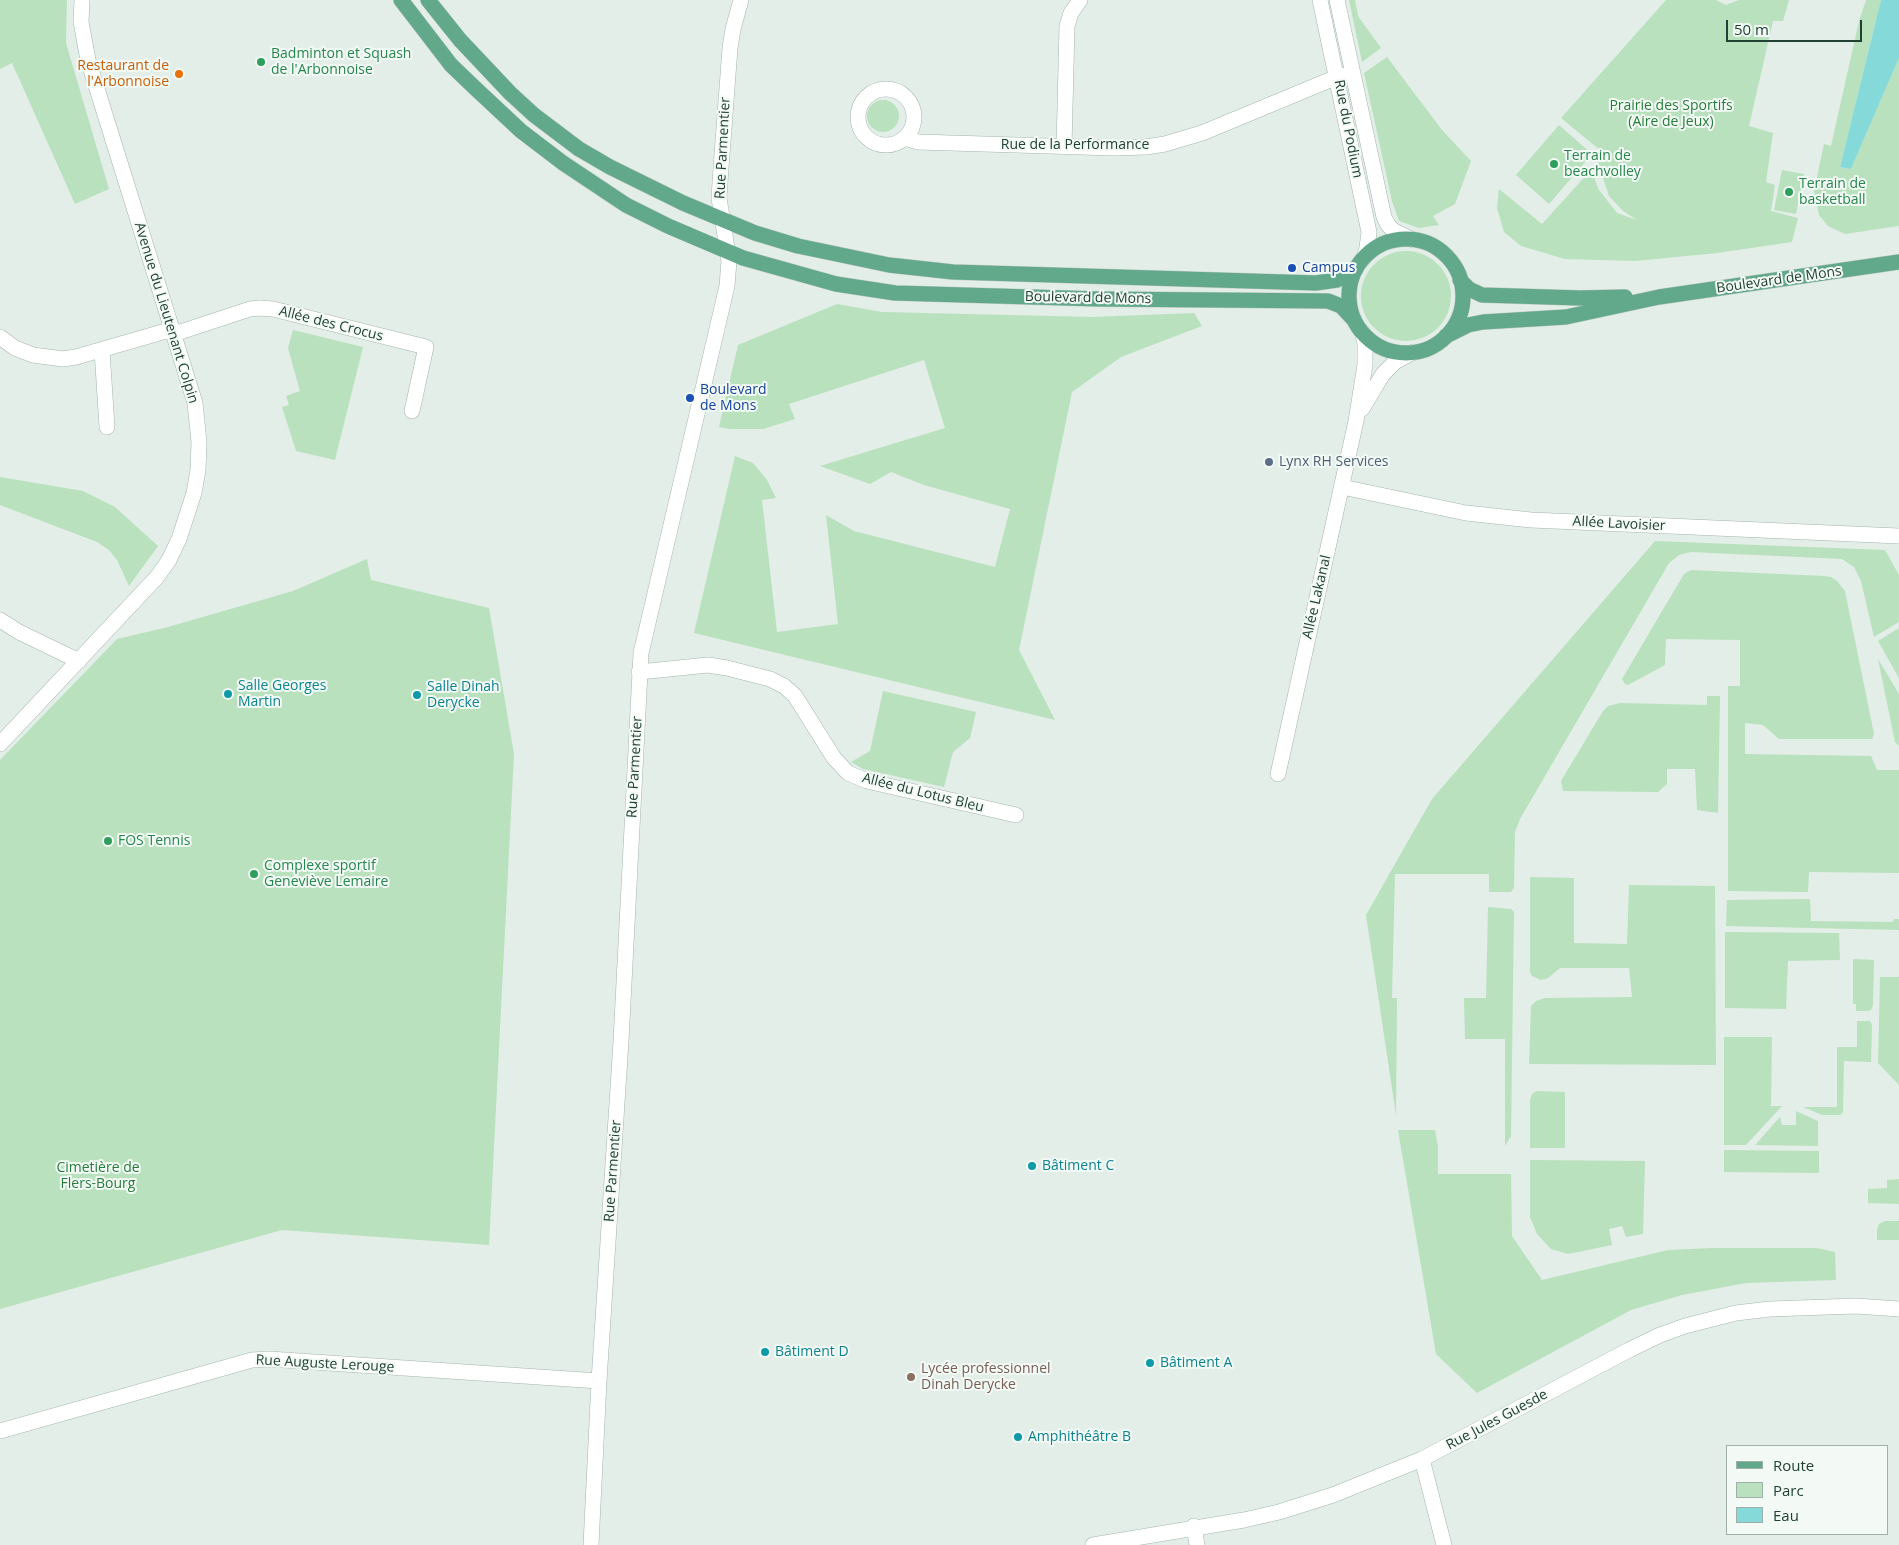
<!DOCTYPE html>
<html>
<head>
<meta charset="utf-8">
<style>
  body { margin:0 }
  #map { position:relative; width:1899px; height:1545px; overflow:hidden; background:#e2eee7; font-family:"Open Sans",sans-serif }
  canvas { display:block }
  .legend { position:absolute; left:1726px; top:1445px; width:162px; height:90px; box-sizing:border-box; background:#f3faf6; border:1px solid #9fb0a8; margin:0; padding:6px 9px; list-style:none; font-size:15px; color:#204133 }
  .legend li { display:flex; align-items:center; gap:10px; height:25px }
  .legend b { width:25px; border:1px solid #9fb0a8 }
  .scale { position:absolute; left:1726px; top:20px; width:136px; height:22px; box-sizing:border-box; border:2px solid #204133; border-top:0; padding-left:6px; font-size:15px; line-height:18px; white-space:nowrap; color:#204133; -webkit-text-stroke:4px #f3faf6; paint-order:stroke }
</style>
</head>
<body>
<div id="map">
<canvas width="1899" height="1545"></canvas>
<ul class="legend">
<li><b style="height:6px;background:#62a88b"></b>Route</li>
<li><b style="height:14px;background:#b9e1bd"></b>Parc</li>
<li><b style="height:14px;background:#85d9d8"></b>Eau</li>
</ul>
<div class="scale">50 m</div>
</div>
<script>
const ctx = document.querySelector('canvas').getContext('2d');
ctx.lineJoin = 'round';
function paint(path, color) { ctx.fillStyle = color; ctx.fill(path, 'evenodd'); }
const toPath = rows => new Path2D(rows.map(r => 'M' + r).join(''));
function trace(path, color, width, dash) { ctx.strokeStyle = color; ctx.lineWidth = width; ctx.lineCap = dash ? 'butt' : 'round'; ctx.setLineDash(dash || []); ctx.stroke(path); }
function drawText(font, color, halo, rows, align = 'center') {
  ctx.font = font + ' "Open Sans",sans-serif'; ctx.lineWidth = 4; ctx.setLineDash([]); ctx.textBaseline = 'middle'; ctx.strokeStyle = halo; ctx.fillStyle = color; for (const [text, x, y, turn = 0] of rows) {
    ctx.save(); ctx.translate(x, y); ctx.rotate((+turn || 0) * Math.PI / 180); ctx.textAlign = isNaN(turn) ? turn : align; if (halo) ctx.strokeText(text, 0, 0); ctx.fillText(text, 0, 0); ctx.restore();
  }
}
const green = toPath([
  [0,0,67,0,66,43,109,189,75,204,12,63,0,69],
  [1349,0,1355,0,1358,16,1381,48,1362,62],
  [1666,0,1716,0,1726,5,1739,0,1789,0,1783,21,1773,21,1749,126,1773,133,1766,182,1775,185,1771,211,1798,218,1792,242,1717,253,1635,261,1565,259,1521,246,1504,232,1497,208,1499,189,1542,224,1591,170,1599,190,1617,213,1637,220,1623,211,1609,196,1598,163,1600,150,1561,118],
  [1866,0,1881,0,1840,167,1851,169,1899,58,1899,226,1845,234,1828,226,1819,215,1814,191,1824,144,1831,146,1859,21],
  [1387,57,1442,130,1471,161,1455,204,1433,216,1439,225,1419,228,1399,221,1392,201,1364,73],
  '867 116a16 16 0 1 1 32 0a16 16 0 1 1-32 0Z',
  [1559,125,1592,154,1549,204,1516,175],
  [1782,170,1804,174,1796,214,1774,210],
  '1361 296a45 45 0 1 1 90 0a45 45 0 1 1-90 0Z',
  [837,304,882,312,1093,317,1194,313,1202,326,1121,357,1072,392,1019,650,1055,720,694,633,735,456,753,463,767,480,776,498,762,500,777,632,838,624,826,515,854,531,995,567,1010,509,924,485,891,472,870,484,820,466,945,428,924,360,789,404,795,419,763,429,730,429,719,427,738,345],
  [293,330,363,347,335,460,296,451,282,407,289,405,286,396,300,391,288,348],
  [0,477,83,491,115,507,158,546,129,586,117,560,109,550,97,542,0,505],
  [1655,541,1885,550,1899,575,1899,622,1874,637,1861,581,1854,567,1842,559,1691,552,1679,555,1669,563,1520,819,1515,832,1514,888,1511,892,1489,892,1489,874,1395,874,1392,998,1397,998,1396,1115,1366,915,1432,799],
  [367,559,371,580,489,608,514,754,489,1245,282,1230,0,1309,0,760,117,639,168,627,293,591],
  [1691,570,1824,576,1831,577,1837,581,1845,591,1874,734,1872,739,1779,739,1763,725,1745,723,1745,754,1871,756,1877,770,1899,770,1899,873,1809,872,1808,892,1728,891,1728,686,1740,686,1740,640,1666,639,1665,665,1628,685,1625,684,1622,679,1684,574],
  [1899,628,1899,678,1878,641],
  [1878,659,1899,694,1899,746,1895,742],
  [883,691,976,712,970,738,953,752,944,787,863,769,851,762,870,751],
  [1707,696,1720,696,1718,813,1697,810,1695,769,1667,769,1667,784,1658,792,1563,791,1561,781,1603,711,1608,706,1620,703,1707,705],
  [1530,877,1574,878,1574,943,1627,944,1629,885,1715,886,1716,1065,1529,1064,1531,1006,1536,1001,1545,998,1632,997,1629,968,1560,968,1548,978,1541,980,1532,976,1530,972],
  [1810,899,1811,921,1893,922,1894,919,1899,919,1899,930,1726,926,1727,900],
  [1488,907,1511,909,1514,912,1511,1136,1505,1146,1505,1039,1465,1039,1464,998,1486,998],
  [1725,932,1839,933,1840,960,1788,961,1786,1009,1725,1008],
  [1853,959,1874,960,1873,1005,1871,1010,1868,1011,1856,1011,1856,1004,1853,1004],
  [1880,977,1899,977,1899,1085,1878,1063],
  [1857,1021,1870,1021,1872,1025,1871,1062,1844,1061,1843,1112,1840,1115,1822,1115,1803,1107,1837,1107,1837,1047,1857,1047],
  [1724,1037,1772,1037,1771,1106,1782,1106,1746,1145,1724,1145],
  [1537,1091,1565,1092,1565,1148,1530,1148,1530,1100,1532,1094],
  [1796,1111,1818,1121,1818,1146,1755,1145,1780,1117,1782,1125,1796,1125],
  [1398,1130,1435,1130,1438,1146,1438,1174,1511,1174,1512,1236,1542,1280,1668,1250,1712,1248,1817,1248,1835,1252,1836,1280,1746,1283,1682,1295,1631,1310,1477,1393,1436,1354],
  [1724,1150,1819,1151,1819,1173,1724,1172],
  [1530,1160,1645,1161,1643,1234,1626,1237,1622,1226,1609,1229,1612,1245,1568,1254,1551,1249,1537,1234,1530,1217],
  [1899,1179,1899,1204,1868,1203,1868,1189,1887,1188,1887,1180],
  [1885,1221,1899,1221,1899,1240,1877,1240,1877,1230,1879,1224]
]);
const water = toPath([
  [1881,0,1899,0,1899,58,1851,169,1840,167]
]);
const minor = toPath([
  [1320,0,1369,232,1367,248,1364,258],
  [1337,0,1384,217,1388,225,1394,231,1413,240],
  '858 117a28 28 0 1 1 56 0a28 28 0 1 1-56 0Z',
  [905,138,918,142,1114,148,1146,147,1165,144,1202,133,1337,77,1353,73],
  [1064,147,1067,26,1071,13,1080,0],
  [174,334,250,309,260,308,273,309,426,347,412,411],
  [0,337,15,348,33,355,63,359,76,357,173,329],
  [102,350,107,427],
  [1362,409,1383,374,1395,362,1413,352],
  [1342,487,1466,513,1531,520,1899,536],
  [0,620,19,632,79,661],
  [639,672,708,665,727,668,770,679,784,686,795,696,834,758,848,773,867,781,1016,815],
  [0,744,157,577,169,560,179,539,194,493,198,470,199,442,195,403,88,60,81,22,82,0],
  [1278,774,1356,421,1365,365,1365,343,1362,332],
  [0,1431,252,1360,269,1359,599,1381],
  [1422,1459,1444,1545],
  [1194,1526,1197,1545],
  [591,1545,599,1381,621,1041,641,653,727,286,729,261,719,198,721,168,730,48,733,29,741,0],
  [1093,1545,1244,1520,1279,1512,1333,1495,1422,1459,1629,1350,1660,1335,1685,1326,1736,1313,1770,1309,1856,1306,1899,1309]
]);
const major = toPath([
  [401,0,451,65,475,88,521,131,563,163,626,205,668,226,743,258,836,284,895,293,1099,299,1328,301,1341,306,1354,320],
  [428,0,460,40,510,93,534,115,579,149,610,167,683,203,755,233,798,246,889,265,953,272,1316,283,1337,280,1356,269],
  '1349 296a57 57 0 1 1 114 0a57 57 0 1 1-114 0Z',
  [1460,280,1469,289,1482,295,1580,298,1625,297],
  [1446,336,1468,325,1483,322,1566,317,1659,297,1899,262]
]);
const markers = [
  [261,62,5,"#2e9e5b"],
  [179,74,5,"#e8710a"],
  [1554,164,5,"#2e9e5b"],
  [1789,192,5,"#2e9e5b"],
  [1292,268,5,"#1a4fb4"],
  [690,398,5,"#1a4fb4"],
  [1269,462,5,"#5c6f8a"],
  [228,694,5,"#0f9aa8"],
  [417,695,5,"#0f9aa8"],
  [108,841,5,"#2e9e5b"],
  [254,874,5,"#2e9e5b"],
  [1032,1166,5,"#0f9aa8"],
  [765,1352,5,"#0f9aa8"],
  [1150,1363,5,"#0f9aa8"],
  [911,1377,5,"#8d6e63"],
  [1018,1437,5,"#0f9aa8"]
];
const leisureNames = [
  ["Badminton et Squash",271,54],
  ["de l'Arbonnoise",271,70],
  ["Terrain de",1564,156],
  ["beachvolley",1564,172],
  ["Terrain de",1799,184],
  ["basketball",1799,200],
  ["FOS Tennis",118,841],
  ["Complexe sportif",264,866],
  ["Geneviève Lemaire",264,882]
];
const foodNames = [
  ["Restaurant de",169,66],
  ["l'Arbonnoise",169,82]
];
const parkNames = [
  ["Prairie des Sportifs",1671,106],
  ["(Aire de Jeux)",1671,122],
  ["Cimetière de",98,1168],
  ["Flers-Bourg",98,1184]
];
const streetNames = [
  ["Rue du Podium",1348,129,79],
  ["Rue de la Performance",1075,145],
  ["Rue Parmentier",723,148,-87],
  ["Boulevard de Mons",1779,280,-8],
  ["Boulevard de Mons",1088,298,1],
  ["Avenue du Lieutenant Colpin",166,313,73],
  ["Allée des Crocus",331,324,14],
  ["Allée Lavoisier",1619,524,3],
  ["Allée Lakanal",1317,597,-77],
  ["Rue Parmentier",635,767,-87],
  ["Allée du Lotus Bleu",923,793,14],
  ["Rue Parmentier",613,1171,-86],
  ["Rue Auguste Lerouge",325,1364,3],
  ["Rue Jules Guesde",1497,1420,-28]
];
const transitNames = [
  ["Campus",1302,268],
  ["Boulevard",700,390],
  ["de Mons",700,406]
];
const serviceNames = [
  ["Lynx RH Services",1279,462]
];
const cultureNames = [
  ["Salle Georges",238,686],
  ["Martin",238,702],
  ["Salle Dinah",427,687],
  ["Derycke",427,703],
  ["Bâtiment C",1042,1166],
  ["Bâtiment D",775,1352],
  ["Bâtiment A",1160,1363],
  ["Amphithéâtre B",1028,1437]
];
const educationNames = [
  ["Lycée professionnel",921,1369],
  ["Dinah Derycke",921,1385]
];
paint(green, '#b9e1bd');
paint(water, '#85d9d8');
trace(minor, '#a4b7ad', 16);
trace(major, '#c1cac6', 16);
trace(minor, '#fff', 15);
trace(major, '#62a88b', 15);
for (const [x, y, r, color] of markers) { const dot = new Path2D(); dot.arc(x, y, r, 0, 2 * Math.PI); ctx.fillStyle = color; ctx.fill(dot); trace(dot, '#f3faf6', 2); }
drawText('14px', '#27864d', '#f3faf6', leisureNames, 'left');
drawText('14px', '#c56008', '#f3faf6', foodNames, 'right');
drawText('14px', '#267d39', '#f3faf6', parkNames);
drawText('14px', '#204133', '#f3faf6', streetNames);
drawText('14px', '#164399', '#f3faf6', transitNames, 'left');
drawText('14px', '#4e5e75', '#f3faf6', serviceNames, 'left');
drawText('14px', '#0d838f', '#f3faf6', cultureNames, 'left');
drawText('14px', '#785e54', '#f3faf6', educationNames, 'left');
</script>
</body>
</html>
